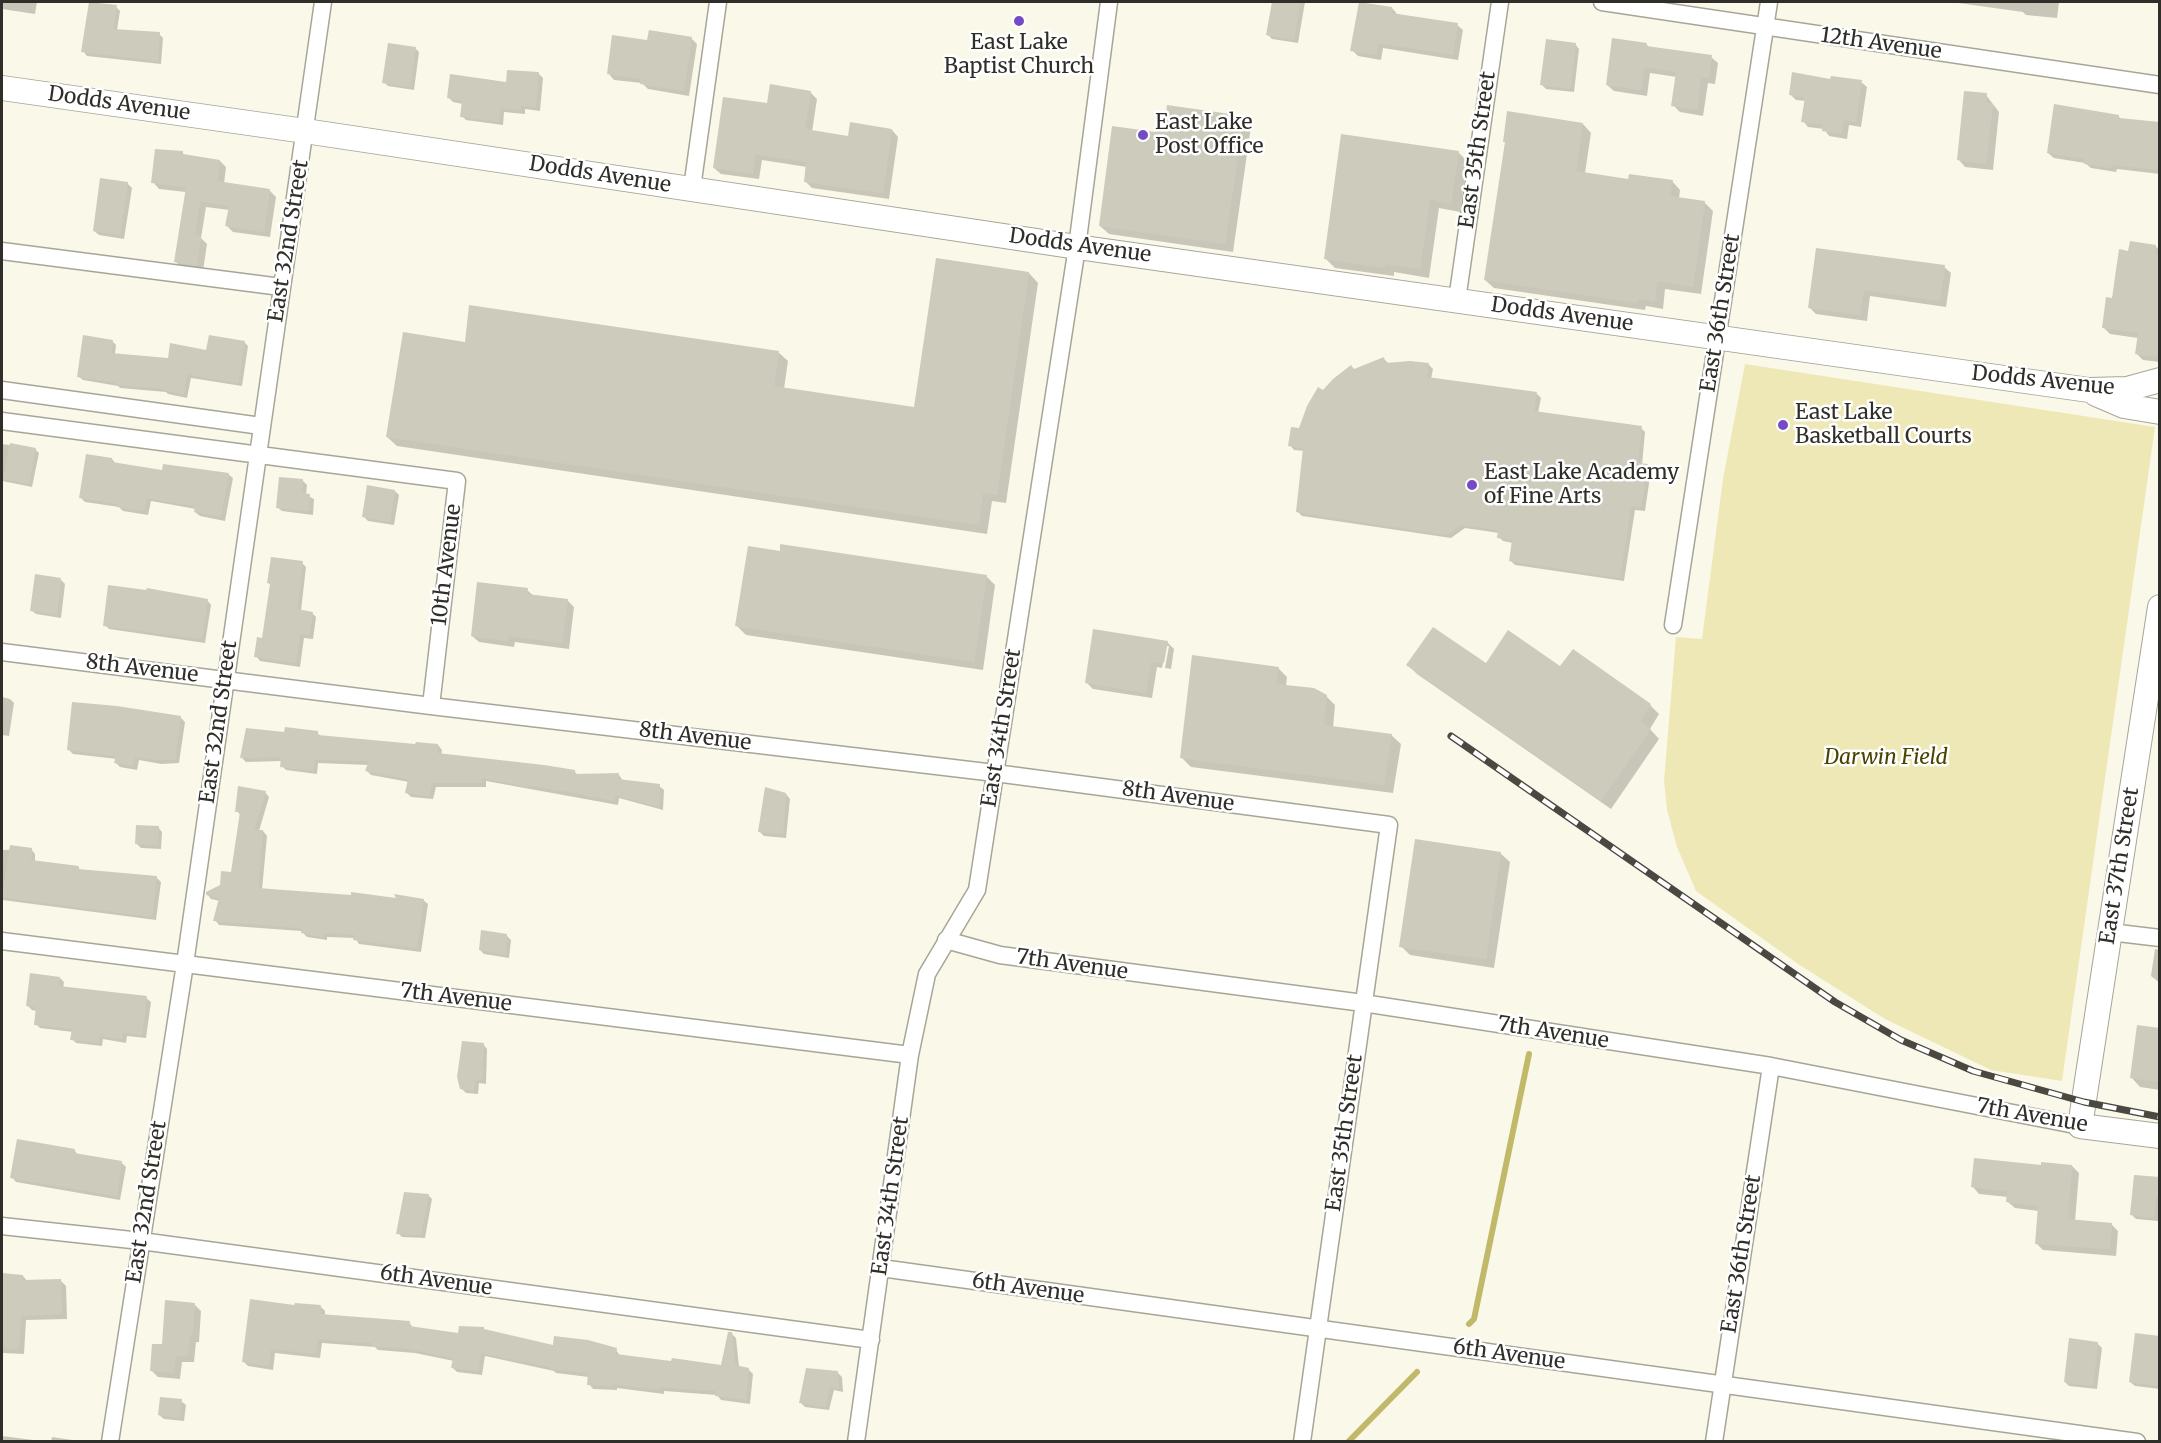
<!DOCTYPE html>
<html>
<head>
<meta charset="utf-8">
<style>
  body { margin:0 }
  #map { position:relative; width:2161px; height:1443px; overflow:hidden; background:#faf8e8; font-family:Merriweather,serif }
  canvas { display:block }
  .frame { position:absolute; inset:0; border:3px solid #2f2e28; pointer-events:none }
</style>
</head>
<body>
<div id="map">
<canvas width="2161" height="1443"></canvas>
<div class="frame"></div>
</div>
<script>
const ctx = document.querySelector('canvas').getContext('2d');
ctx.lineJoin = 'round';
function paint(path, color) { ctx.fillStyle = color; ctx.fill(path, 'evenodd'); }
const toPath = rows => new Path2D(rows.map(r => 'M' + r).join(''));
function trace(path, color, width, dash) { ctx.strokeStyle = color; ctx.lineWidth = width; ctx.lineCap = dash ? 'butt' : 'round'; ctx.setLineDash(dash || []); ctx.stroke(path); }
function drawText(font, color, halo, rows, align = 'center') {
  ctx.font = font + ' Merriweather,serif'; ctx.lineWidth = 5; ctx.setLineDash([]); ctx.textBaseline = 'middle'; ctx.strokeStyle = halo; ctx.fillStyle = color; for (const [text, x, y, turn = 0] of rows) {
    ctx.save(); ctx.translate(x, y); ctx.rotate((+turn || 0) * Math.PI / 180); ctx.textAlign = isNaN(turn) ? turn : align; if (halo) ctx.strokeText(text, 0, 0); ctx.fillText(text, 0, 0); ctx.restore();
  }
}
const green = toPath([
  [1745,364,2155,427,2062,1081,1991,1070,1885,1019,1798,964,1696,891,1677,847,1667,810,1664,781,1676,637,1702,639,1723,479]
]);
const shadow = toPath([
  [2,2,37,2,35,14,2,9],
  [1273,2,1305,2,1298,43,1272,39,1268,35],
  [1951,2,2059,2,2057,18,2026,15,2023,12],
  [116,7,120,11,117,30,159,34,163,38,161,64,87,56,83,51],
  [1392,8,1397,14,1457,25,1463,30,1458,60,1383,48,1381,60,1358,56,1352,50],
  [691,38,697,44,689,96,648,89,642,83,614,80,609,74,649,42],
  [1575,44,1579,49,1574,92,1546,89,1542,85],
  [1646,44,1650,48,1711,57,1718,63,1715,84,1708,83,1703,116,1680,112,1673,105,1677,77,1650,73,1647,96,1614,91,1607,85],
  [415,48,419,52,414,90,388,86,384,82],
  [539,74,543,78,540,111,525,109,525,114,504,112,503,125,466,120,462,116,463,104,453,102,449,98],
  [1861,82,1867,87,1861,127,1849,125,1847,139,1829,136,1824,129,1808,127,1803,121,1806,101,1796,100,1790,94],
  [810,92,817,99,812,132,849,137,892,130,898,137,889,199,812,188,805,181,807,167,762,160,759,179,721,174,714,168,768,105],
  [1986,95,1999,112,1993,170,1965,167,1959,160],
  [2118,116,2122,120,2160,124,2160,174,2117,169,2116,172,2091,168,2085,163,2054,158,2048,153],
  [1243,118,1251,126,1233,252,1109,234,1100,226,1156,133],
  [1583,124,1591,133,1585,173,1630,180,1672,181,1680,190,1679,199,1705,203,1713,211,1701,294,1665,289,1663,309,1646,306,1645,310,1494,288,1485,280],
  [1458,152,1467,161,1460,212,1439,208,1429,278,1394,272,1394,276,1335,268,1326,259],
  [182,153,185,156,220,161,226,167,224,184,270,191,276,197,270,237,233,232,227,226,229,210,206,207,201,238,207,244,203,271,182,268,176,262,186,192,159,189,153,182],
  [127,183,132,188,124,239,99,235,94,231],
  [2155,246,2160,250,2160,362,2143,360,2136,353,2138,338,2110,334,2103,327,2130,252],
  [1817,250,1944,267,1951,273,1946,307,1870,296,1867,321,1816,314,1809,307],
  [1029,273,1038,283,1006,503,992,501,987,534,397,446,387,437,466,344,778,352,788,361,784,389,915,408],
  [112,341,116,345,115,354,169,360,244,342,248,346,242,386,191,378,187,398,168,394,166,392,120,388,118,386,83,380,78,376],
  [1384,359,1388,363,1429,365,1433,369,1431,379,1537,394,1541,398,1538,413,1641,428,1645,432,1642,465,1647,466,1651,470,1645,511,1635,510,1624,581,1515,565,1510,560,1513,543,1503,541,1499,537,1499,533,1465,528,1451,538,1302,516,1298,512,1305,451,1294,450,1290,445,1324,392,1354,370],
  [2,444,35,449,39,453,32,487,2,481],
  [112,459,116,464,163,471,228,474,233,478,225,521,200,516,195,512,196,509,151,501,148,515,123,511,119,507,85,502,81,498],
  [303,481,307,485,306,495,314,499,313,515,282,511,277,507],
  [395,491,399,495,394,525,368,521,364,517],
  [302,563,306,567,301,611,312,613,316,617,313,639,304,638,300,667,260,661,256,656,264,640,271,585,269,583],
  [986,576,995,585,983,670,746,635,737,626],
  [61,580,65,584,61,618,36,614,31,610],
  [527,590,534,596,567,600,574,607,569,649,515,642,514,647,479,642,472,636],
  [207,600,211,605,205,643,109,629,105,625],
  [1167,642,1174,649,1171,669,1165,668,1169,646,1166,646,1162,668,1157,667,1152,698,1093,689,1086,682],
  [1408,665,1487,665,1560,669,1650,705,1659,714,1650,729,1659,739,1611,809,1417,674],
  [1278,668,1287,677,1286,686,1326,696,1335,705,1333,728,1391,735,1401,744,1393,793,1191,767,1182,758],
  [2,697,10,699,14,703,9,736,2,735],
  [181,718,185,722,179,763,161,764,139,760,137,770,120,767,116,763,117,759,73,754,68,749],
  [317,733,321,736,417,746,438,745,442,750,441,755,574,771,578,775,619,775,623,781,659,786,664,790,663,810,619,798,618,805,486,781,486,787,436,787,433,799,411,797,407,793,409,782,371,775,367,771,369,765,318,763,317,774,286,770,282,766,282,761,246,762,242,758,286,734],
  [265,792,269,797,259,831,263,831,267,836,262,890,398,900,423,900,428,904,421,952,359,944,355,938,327,937,327,940,307,937,301,931,219,925,215,920,220,901,211,899,207,894,221,886,233,874,241,816,237,811],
  [786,794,790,799,786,838,764,836,760,832],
  [158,827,162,832,161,849,141,848,137,844],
  [31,849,35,854,35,862,78,867,81,871,156,877,161,882,156,920,2,900,2,850],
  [1500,853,1510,862,1494,968,1410,955,1401,946],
  [507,936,511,940,509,958,484,954,480,950],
  [2155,949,2160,950,2160,983,2151,976],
  [60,978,64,982,63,988,146,998,151,1002,146,1038,127,1036,126,1043,103,1039,102,1046,76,1043,72,1039,73,1032,40,1028,36,1024,37,1011,32,1010,28,1006],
  [2160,1030,2160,1090,2140,1087,2131,1077],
  [483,1044,487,1049,486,1084,479,1083,478,1094,466,1093,462,1089],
  [74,1150,78,1155,122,1163,126,1167,120,1200,16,1182,12,1177],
  [2072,1166,2079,1173,2075,1221,2111,1224,2118,1231,2116,1256,2043,1250,2036,1243,2039,1211,2015,1208,2008,1202,2008,1197,1979,1194,1973,1187,2042,1167],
  [2160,1179,2158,1221,2136,1219,2132,1215],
  [428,1195,432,1199,425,1238,402,1237,398,1233],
  [2,1275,23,1276,28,1282,61,1281,66,1286,67,1319,26,1320,24,1354,2,1353],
  [194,1304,201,1311,199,1342,196,1342,194,1362,182,1362,180,1379,158,1377,152,1371,163,1346],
  [296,1306,321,1307,325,1311,325,1316,409,1322,413,1328,459,1335,483,1328,487,1332,554,1347,616,1350,621,1357,722,1367,731,1333,736,1338,739,1367,748,1369,753,1374,750,1404,721,1400,717,1395,664,1391,664,1394,617,1388,617,1390,593,1389,589,1384,589,1377,556,1373,554,1371,485,1356,482,1375,457,1372,452,1367,454,1361,415,1353,378,1350,375,1347,322,1343,320,1358,275,1353,273,1370,248,1366,244,1362],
  [2160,1338,2160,1389,2135,1386,2130,1382],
  [2097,1343,2102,1348,2097,1389,2069,1386,2065,1382],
  [838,1373,842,1377,843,1392,834,1390,829,1410,805,1407,801,1403],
  [181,1401,186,1405,184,1421,164,1419,159,1415],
  [2,1436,49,1442,2,1442],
  [52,1437,79,1441,79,1442,51,1442]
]);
const stream = toPath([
  [1469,1324,1474,1319,1529,1054],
  [1348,1442,1417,1372]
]);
const building = toPath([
  [89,2,117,5,113,29,160,32,158,61,81,52],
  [1272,2,1300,2,1294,40,1266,35],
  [1359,2,1392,7,1391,13,1458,23,1453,55,1378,43,1376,55,1350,51],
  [649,30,692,37,684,91,640,84,641,79,607,74,612,35,647,40],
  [1612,38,1647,43,1646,46,1712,55,1709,78,1701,77,1697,110,1671,106,1676,72,1644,67,1641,90,1606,85],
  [1546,39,1576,43,1570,89,1540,85],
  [388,43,416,47,410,87,382,83],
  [507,70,539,72,536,107,521,106,521,110,501,108,499,122,460,117,462,101,447,98,450,74,506,82],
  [1792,72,1830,79,1831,76,1862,80,1856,122,1844,120,1841,134,1822,131,1823,125,1801,122,1805,97,1789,95],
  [770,84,811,91,805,129,848,136,850,122,892,129,883,193,804,182,806,162,755,154,753,174,713,168,723,97,767,103],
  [1964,91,1987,93,1986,103,1993,104,1986,164,1957,160],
  [2054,104,2119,115,2119,118,2160,122,2160,170,2112,165,2112,168,2084,164,2085,159,2047,153],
  [1167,105,1244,116,1225,244,1099,226,1112,126,1155,132,1156,129,1164,130],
  [1507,111,1583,123,1576,171,1628,179,1629,174,1673,180,1670,196,1705,201,1693,287,1657,281,1655,301,1638,299,1637,303,1484,280,1505,142,1503,142],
  [1341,134,1459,151,1451,204,1430,199,1420,269,1385,264,1385,268,1324,259],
  [155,149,183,151,183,154,220,160,217,181,270,189,264,232,225,226,229,206,200,201,195,235,201,236,197,266,174,262,186,187,151,183],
  [100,178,128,182,120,235,93,231],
  [2130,241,2156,245,2155,254,2160,255,2160,335,2157,357,2135,354,2138,333,2102,328,2106,297,2112,298,2119,249,2128,251],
  [1816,248,1945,265,1940,301,1864,290,1860,315,1808,308],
  [936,258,1029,272,997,495,983,493,979,525,386,437,403,332,465,342,469,305,779,351,774,386,914,407],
  [83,335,113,340,111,353,168,358,170,343,206,350,209,335,245,341,238,383,187,374,184,394,162,390,163,389,114,384,114,382,77,377],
  [1384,357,1385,363,1410,361,1429,363,1427,377,1537,392,1534,411,1642,426,1638,463,1648,464,1641,507,1631,506,1620,578,1509,561,1512,540,1497,538,1498,530,1461,525,1447,535,1296,512,1303,448,1288,446,1291,427,1299,428,1307,406,1318,387,1323,390,1333,379,1351,365,1354,369],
  [10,443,36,448,29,484,3,479],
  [86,454,112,458,112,462,162,470,163,464,229,473,221,517,194,512,195,506,147,498,144,511,117,507,118,504,79,498],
  [279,477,303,479,302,493,310,494,309,511,276,508],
  [367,485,395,490,390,522,362,517],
  [780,544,987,575,974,662,735,626,748,546,780,551],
  [271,557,303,561,297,609,313,612,309,635,300,634,296,663,254,657,257,637,262,638,270,584,267,583],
  [35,574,61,578,57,614,30,611],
  [477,582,528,588,527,594,568,599,562,643,509,636,508,641,471,636],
  [108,585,146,590,147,588,208,599,202,639,103,626],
  [1433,627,1486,663,1508,630,1560,666,1573,649,1651,704,1640,721,1651,729,1601,801,1406,665],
  [1093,629,1168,641,1164,663,1151,661,1146,693,1085,683],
  [1192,655,1279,667,1276,684,1314,688,1327,695,1324,725,1392,734,1384,785,1180,758],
  [72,702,117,706,181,716,175,760,156,760,135,757,133,766,114,763,116,756,67,750],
  [285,727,318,731,318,735,415,744,416,742,438,744,437,753,544,765,575,770,575,774,619,773,618,779,660,784,659,807,615,795,614,801,574,793,529,785,529,787,482,778,482,783,432,783,429,796,405,793,408,779,365,771,369,761,315,760,313,771,280,767,281,757,240,758,246,728,284,732],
  [238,786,266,791,254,830,263,830,258,888,351,895,351,892,396,898,394,894,424,899,417,948,353,940,354,934,324,933,323,937,301,933,301,928,213,921,219,898,206,895,206,892,220,885,221,871,231,872,240,812,235,812],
  [765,787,786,793,783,834,758,832],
  [136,825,159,826,158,845,135,844],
  [1415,839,1501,852,1486,959,1399,947],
  [10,845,32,848,31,860,79,866,78,869,157,876,152,917,2,897],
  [481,930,507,934,506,955,479,950],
  [30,973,60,977,59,986,147,996,142,1035,123,1032,122,1039,99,1036,98,1043,70,1040,72,1029,34,1025,36,1007,26,1006],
  [2137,1025,2160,1028,2160,1082,2130,1078],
  [462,1041,484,1043,482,1080,475,1079,474,1091,460,1089,457,1077],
  [17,1139,75,1149,74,1153,122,1161,117,1196,10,1178],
  [1974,1158,2041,1165,2041,1162,2072,1165,2068,1219,2112,1223,2110,1249,2035,1244,2038,1206,2006,1202,2007,1191,1971,1187],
  [2134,1175,2160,1177,2160,1197,2156,1197,2154,1218,2130,1215],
  [404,1192,429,1194,421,1235,396,1234],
  [2,1273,23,1275,23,1280,61,1279,62,1314,21,1316,19,1349,2,1348],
  [250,1299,294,1305,295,1303,321,1305,320,1314,410,1321,409,1326,458,1333,459,1326,484,1327,484,1329,553,1345,554,1336,588,1340,617,1348,616,1354,671,1361,672,1358,721,1365,728,1332,732,1332,735,1365,749,1368,746,1400,715,1396,716,1391,660,1387,660,1390,613,1384,612,1386,587,1385,588,1373,550,1369,550,1367,481,1353,478,1371,451,1368,453,1358,409,1349,372,1346,372,1343,318,1339,316,1354,271,1349,269,1366,242,1362],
  [165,1300,195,1303,192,1336,190,1336,188,1356,176,1356,174,1373,150,1371,152,1344,162,1344],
  [2135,1333,2160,1336,2160,1386,2129,1382],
  [2069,1338,2098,1342,2093,1386,2064,1382],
  [806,1368,838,1371,839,1389,830,1387,825,1407,799,1403],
  [160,1397,182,1399,180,1418,158,1415]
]);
const street = toPath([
  [1602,2,2160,85],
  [692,188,718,2],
  [2,251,281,287],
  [1457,300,1500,2],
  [2,390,261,426],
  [2,421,457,481,431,706],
  [1673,625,1769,2],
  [2,652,431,706,995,773,1389,825,1302,1442],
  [2110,932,2160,938],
  [946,940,1000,955,1363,1003,1771,1066,2080,1126],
  [2,941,910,1055],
  [2,1226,141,1241,871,1340],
  [881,1268,2137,1442],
  [110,1442,185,964,323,2],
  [856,1442,910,1055,927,974,977,890,1077,247,1109,2],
  [1714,1442,1771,1066]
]);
const secondary = toPath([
  [2,88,305,131,1077,247,2089,390,2127,389,2160,380],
  [2096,394,2124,406,2160,412],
  [2160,607,2080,1126,2160,1136]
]);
const rail = toPath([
  [1451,736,1835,1002,1901,1040,1973,1071,2084,1102,2160,1117]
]);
const markers = [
  [1019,21,6,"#744bc4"],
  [1143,135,6,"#744bc4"],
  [1783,425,6,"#744bc4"],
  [1472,485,6,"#744bc4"]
];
const poiNames = [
  ["East Lake",1019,43,"center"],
  ["Baptist Church",1019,67,"center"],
  ["East Lake",1155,123],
  ["Post Office",1155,147],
  ["East Lake",1795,413],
  ["Basketball Courts",1795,437],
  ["East Lake Academy",1484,473],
  ["of Fine Arts",1484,497]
];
const streetNames = [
  ["12th Avenue",1881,44,8],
  ["Dodds Avenue",119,104,8],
  ["East 35th Street",1478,150,-82],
  ["Dodds Avenue",600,175,9],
  ["East 32nd Street",289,241,-81],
  ["Dodds Avenue",1080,246,8],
  ["East 36th Street",1721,313,-81],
  ["Dodds Avenue",1562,315,8],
  ["Dodds Avenue",2043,381,6],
  ["10th Avenue",447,565,-83],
  ["8th Avenue",142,669,7],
  ["East 32nd Street",219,722,-82],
  ["East 34th Street",1002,728,-81],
  ["8th Avenue",695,737,7],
  ["8th Avenue",1178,797,8],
  ["East 37th Street",2120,866,-81],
  ["7th Avenue",1072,965,8],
  ["7th Avenue",456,998,7],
  ["7th Avenue",1553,1033,9],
  ["7th Avenue",2032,1116,10],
  ["East 35th Street",1345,1133,-82],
  ["East 34th Street",891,1196,-82],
  ["East 32nd Street",147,1202,-81],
  ["East 36th Street",1742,1254,-81],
  ["6th Avenue",436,1281,8],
  ["6th Avenue",1028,1289,8],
  ["6th Avenue",1509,1355,8]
];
const parkNames = [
  ["Darwin Field",1886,758]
];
paint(green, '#eee8b7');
paint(shadow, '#0003');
trace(stream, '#c2b86a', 6);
paint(building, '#cdccbc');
trace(street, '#a7a696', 19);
trace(secondary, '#a7a696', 26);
trace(street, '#fff', 16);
trace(secondary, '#fff', 24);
trace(rail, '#4a4841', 7);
trace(rail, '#fff', 4.5, [14]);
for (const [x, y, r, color] of markers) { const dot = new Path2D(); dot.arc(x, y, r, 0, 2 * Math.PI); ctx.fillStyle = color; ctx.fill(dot); trace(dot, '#fff', 2); }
drawText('21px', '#2f2e28', '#fff', poiNames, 'left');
drawText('21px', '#2f2e28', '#fff', streetNames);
drawText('italic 21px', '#494201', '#fff', parkNames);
</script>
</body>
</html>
